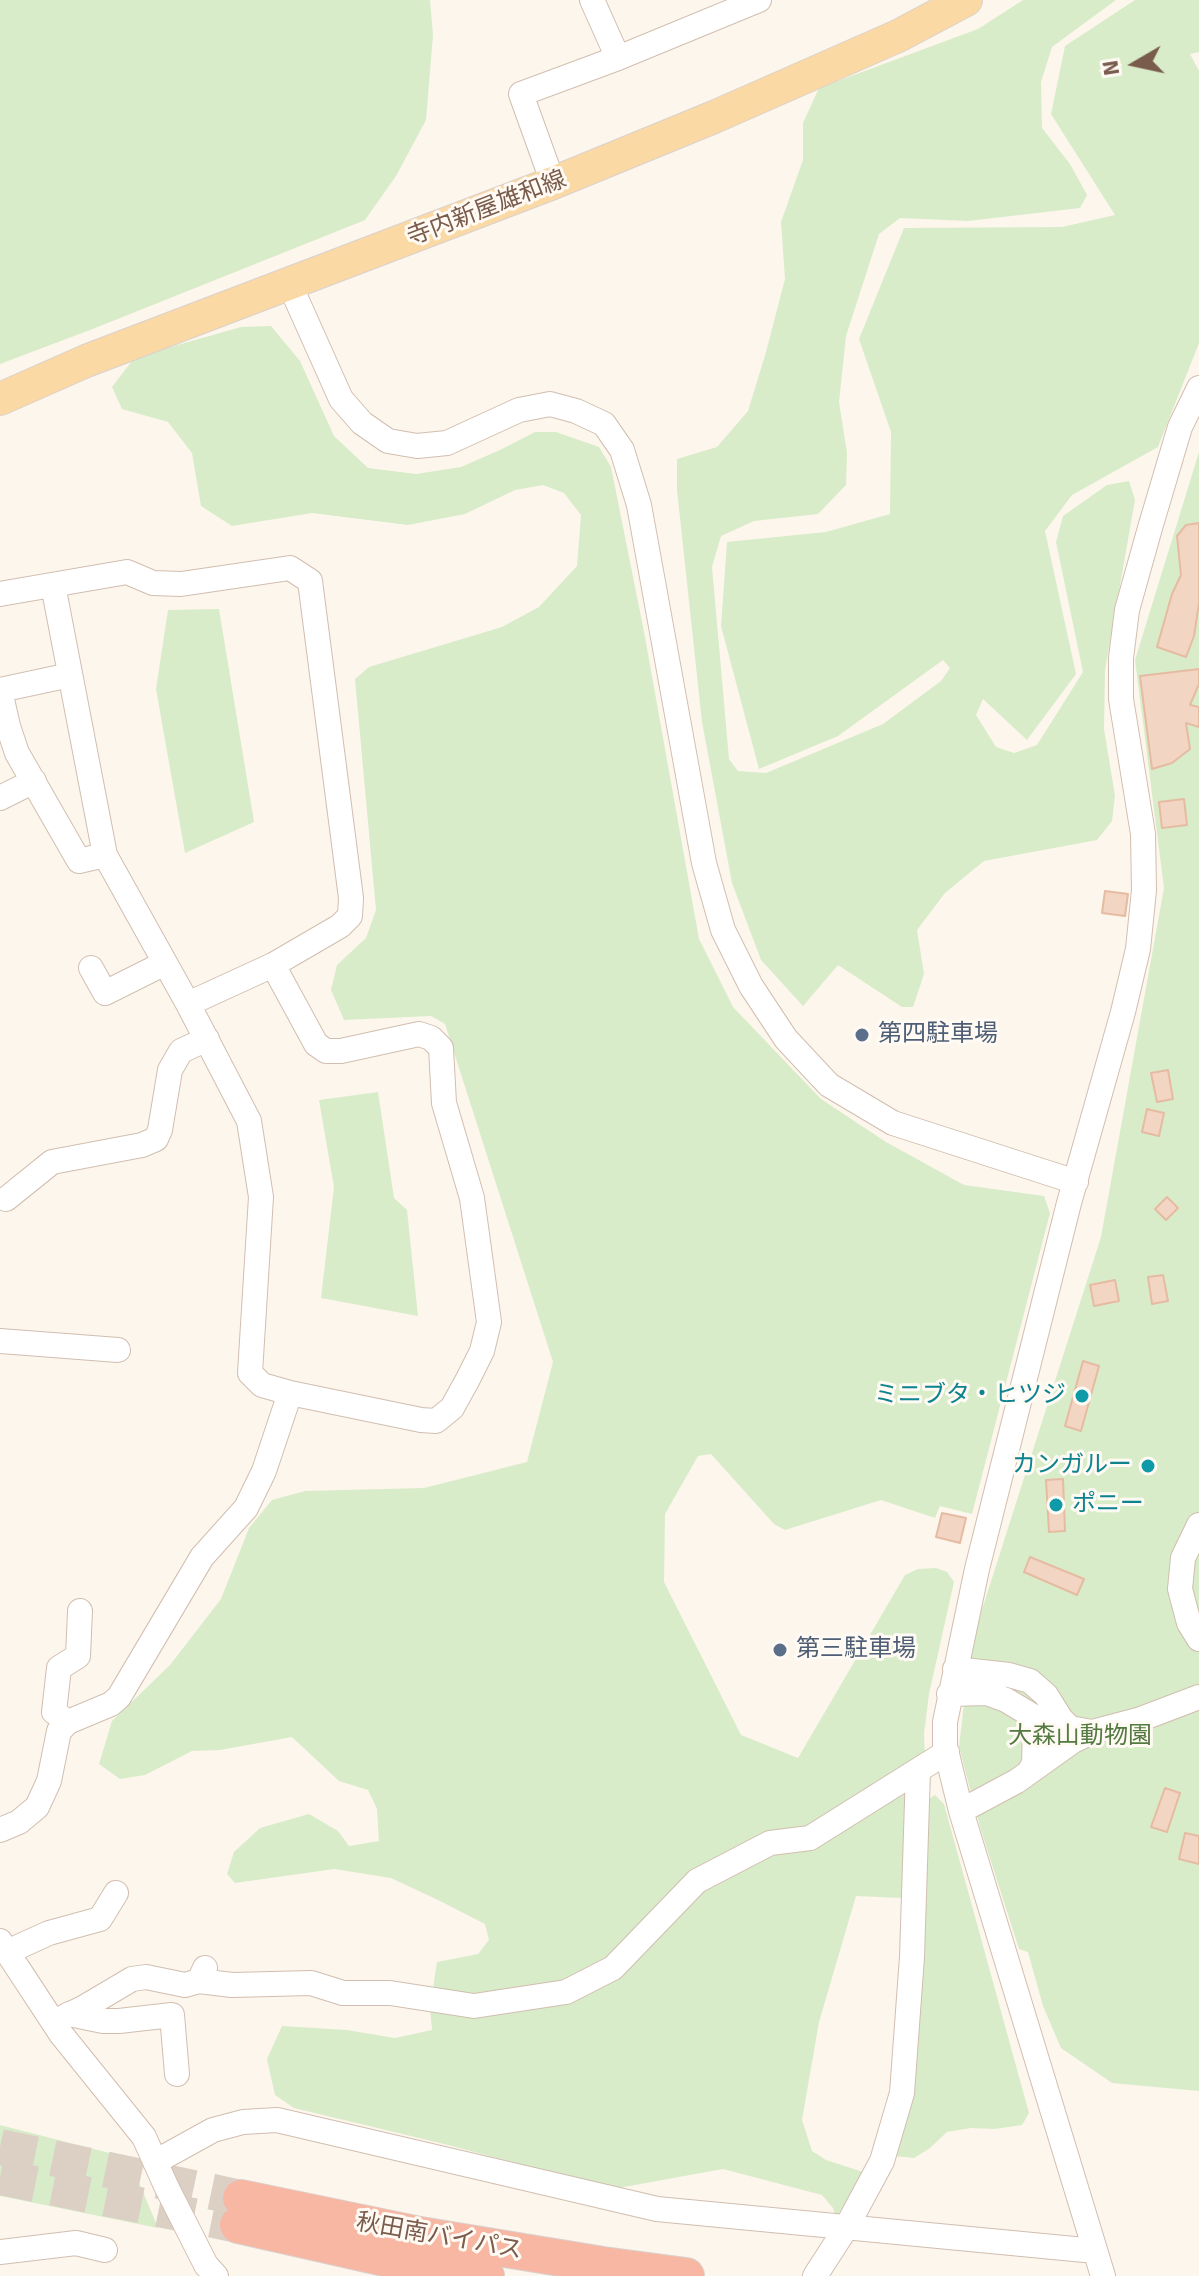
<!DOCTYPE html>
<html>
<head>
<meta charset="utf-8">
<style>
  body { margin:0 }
  #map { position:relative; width:1199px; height:2276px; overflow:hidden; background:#fdf6ec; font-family:Signika,sans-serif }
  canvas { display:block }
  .north { position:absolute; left:1095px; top:24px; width:80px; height:80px; -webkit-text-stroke:6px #fffaf3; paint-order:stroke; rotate:261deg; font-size:22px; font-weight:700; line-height:32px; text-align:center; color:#7a5c4d }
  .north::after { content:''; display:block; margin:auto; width:28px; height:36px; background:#7a5c4d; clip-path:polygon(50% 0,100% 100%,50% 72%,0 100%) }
</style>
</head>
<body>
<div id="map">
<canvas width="1199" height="2276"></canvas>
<div class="north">N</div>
</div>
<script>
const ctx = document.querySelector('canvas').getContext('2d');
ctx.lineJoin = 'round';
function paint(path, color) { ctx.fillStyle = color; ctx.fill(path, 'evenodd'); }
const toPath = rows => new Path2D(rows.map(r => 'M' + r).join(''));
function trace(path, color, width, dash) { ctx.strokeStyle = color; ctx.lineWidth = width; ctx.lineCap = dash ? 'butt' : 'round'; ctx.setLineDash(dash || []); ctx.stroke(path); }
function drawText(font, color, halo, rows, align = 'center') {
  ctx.font = font + ' Signika,"Noto Sans JP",sans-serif'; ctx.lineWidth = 6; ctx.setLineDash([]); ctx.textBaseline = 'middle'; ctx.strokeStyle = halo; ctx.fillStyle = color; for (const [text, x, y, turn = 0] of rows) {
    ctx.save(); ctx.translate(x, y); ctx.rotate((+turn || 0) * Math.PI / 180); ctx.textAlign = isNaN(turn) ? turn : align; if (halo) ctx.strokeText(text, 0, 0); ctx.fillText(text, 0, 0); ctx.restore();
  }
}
const green = toPath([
  [0,0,430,0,433,35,426,120,396,176,365,220,90,330,0,364],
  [1023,0,1116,0,1052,47,1041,82,1042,128,1070,164,1087,195,1080,208,968,221,900,218,879,234,846,336,839,402,847,453,846,485,818,514,754,521,721,536,712,567,729,759,738,771,766,773,883,724,941,681,950,668,943,660,838,736,759,769,721,626,727,542,826,532,890,514,891,432,859,339,904,228,1062,227,1115,215,1051,114,1065,46,1135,0,1199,0,1199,52,1190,54,1199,71,1199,343,1158,447,1072,495,1045,531,1076,674,1027,740,983,699,976,715,996,747,1014,753,1037,745,1083,672,1056,542,1063,516,1107,485,1129,481,1135,500,1105,670,1104,729,1115,796,1112,821,1097,840,984,861,945,893,917,930,924,974,913,1007,902,1007,838,965,803,1006,761,960,732,883,702,722,677,490,677,459,717,447,748,411,766,352,785,279,781,222,803,160,803,123,819,88,978,29],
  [271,326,300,361,334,436,368,468,416,474,461,467,500,450,535,432,556,432,599,447,611,467,645,637,699,939,733,1007,821,1099,886,1142,964,1185,1044,1196,1050,1213,972,1514,940,1506,935,1518,881,1500,785,1530,774,1524,711,1454,698,1456,665,1514,664,1582,741,1735,798,1758,905,1575,918,1569,936,1568,947,1572,954,1582,929,1694,924,1734,925,1756,884,1786,905,1795,902,1898,856,1896,819,2022,802,2120,812,2151,826,2160,863,2172,836,2218,833,2208,822,2195,723,2169,613,2189,448,2145,294,2108,275,2095,267,2059,282,2026,347,2030,395,2038,432,2030,430,2008,437,1962,478,1954,489,1940,485,1924,436,1899,391,1878,334,1869,235,1883,227,1874,234,1852,260,1828,309,1814,338,1831,349,1846,379,1841,377,1809,368,1790,339,1781,292,1737,220,1750,192,1751,145,1775,120,1779,99,1764,112,1721,170,1665,221,1599,249,1528,272,1500,305,1491,424,1488,527,1462,553,1362,445,1024,431,1016,344,1020,331,990,337,965,366,938,376,910,355,679,369,667,502,627,539,607,577,566,581,515,564,493,543,485,515,490,465,514,408,525,312,513,232,526,201,506,192,453,168,422,122,409,112,387,135,357,241,327],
  [1199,452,1199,2091,1112,2083,1061,2048,1043,2006,1028,1952,1019,1949,980,1827,959,1747,971,1644,1101,1237,1164,888,1135,660],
  [219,609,254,822,185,853,156,689,168,610],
  [378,1092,394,1198,407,1210,418,1316,321,1298,334,1187,319,1100],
  [935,1795,944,1804,1029,2113,1022,2125,995,2129,971,2128,947,2132,930,2148,914,2158,894,2156,926,1801],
  [0,2125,129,2158,158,2228,0,2196]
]);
const building = toPath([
  [1199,523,1199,603,1194,636,1186,657,1157,647,1172,594,1181,575,1177,536,1186,525,1199,523],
  [1199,669,1199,684,1190,705,1199,707,1199,727,1186,723,1190,749,1172,763,1152,769,1140,676,1199,669],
  [1184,799,1187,825,1162,828,1159,802,1184,799],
  [1105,891,1128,894,1125,916,1102,913,1105,891],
  [1168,1070,1173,1099,1157,1102,1151,1073,1168,1070],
  [1147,1109,1164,1113,1159,1136,1142,1132,1147,1109],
  [1167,1197,1178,1208,1166,1220,1155,1209,1167,1197],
  [1163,1275,1168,1301,1152,1304,1148,1277,1163,1275],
  [1115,1280,1119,1301,1094,1306,1090,1285,1115,1280],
  [1083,1361,1099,1366,1081,1431,1065,1426,1083,1361],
  [1063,1479,1065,1531,1049,1532,1046,1480,1063,1479],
  [942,1513,966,1518,960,1543,936,1537,942,1513],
  [1030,1557,1084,1579,1077,1595,1024,1572,1030,1557],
  [1165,1788,1180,1793,1167,1832,1151,1827,1165,1788],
  [1185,1833,1199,1836,1199,1864,1179,1859,1185,1833]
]);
const highwayTunnel = toPath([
  [0,2147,241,2198],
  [0,2177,238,2225]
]);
const minor = toPath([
  [618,58,759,0],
  [553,183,521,94,618,58,592,0],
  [290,285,341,399,362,423,388,441,417,446,447,443,519,410,550,404,576,411,604,424,622,450,639,505,704,863,723,930,751,986,786,1039,829,1085,893,1123,1076,1182],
  [53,585,105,855,188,1004,249,1121,261,1197,250,1373,262,1385,290,1393,421,1420,436,1421,452,1408,468,1379,482,1351,489,1322,472,1198,444,1103,441,1048,431,1038,419,1034,341,1051,326,1051,316,1044,273,965],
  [0,594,127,572,153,583,181,584,290,568,310,581,351,898,350,916,340,926,273,965,188,1004],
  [0,690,70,675],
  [0,691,8,726,17,753,79,861,105,855],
  [0,798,34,781],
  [91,968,105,993,165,963],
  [6,1199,52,1162,142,1145,156,1139,160,1130,170,1070,181,1051,207,1039],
  [0,1341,118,1350],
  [1199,1525,1183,1558,1180,1589,1189,1623,1199,1639],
  [955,1669,1009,1675,1030,1681,1046,1695,1061,1719,1070,1728,1092,1732],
  [949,1694,987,1693,1006,1700,1041,1721,1070,1728],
  [1029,1714,1035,1729,1034,1763,1029,1772],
  [68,1722,54,1712,59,1668,78,1656,80,1611],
  [961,1811,1017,1781,1073,1741,1092,1732,1141,1719,1199,1697],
  [0,1830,19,1822,37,1807,49,1781,59,1731,68,1722,111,1704,119,1697,202,1557,246,1508,264,1471,290,1393],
  [0,1941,61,2034,144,2137,167,2188,206,2265,216,2276],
  [7,1952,49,1933,100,1919,116,1893],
  [199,1981,232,1985,311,1983,343,1993,390,1993,474,2006,566,1992,613,1968,697,1881,770,1843,810,1838,947,1752],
  [69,2014,103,2021,119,2021,172,2015,177,2074],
  [53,2022,83,2008,132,1979,146,1977,185,1985,199,1981,205,1968],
  [155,2162,213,2130,243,2122,277,2120,657,2209,1095,2251],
  [0,2252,76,2243,105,2250],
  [815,2276,846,2228,882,2161,902,2093,912,1957,918,1771],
  [1103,2276,961,1811,945,1746,945,1722,977,1569,1069,1203,1123,1012,1138,949,1144,890,1143,834,1121,699,1121,658,1127,610,1150,528,1180,427,1199,388]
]);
const major = toPath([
  [0,399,86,361,553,183,714,117,898,36,966,0]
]);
const highway = toPath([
  [241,2198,420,2235,603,2265,686,2276],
  [238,2225,411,2264,486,2276]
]);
const markers = [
  [862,1035,8,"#5c6f8a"],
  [1082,1396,8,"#0f9aa8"],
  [1148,1466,8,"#0f9aa8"],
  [1056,1505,8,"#0f9aa8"],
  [780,1650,8,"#5c6f8a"]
];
const streetNames = [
  ["寺内新屋雄和線",487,209,-21],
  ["秋田南バイパス",439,2237,10]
];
const serviceNames = [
  ["第四駐車場",878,1035],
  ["第三駐車場",796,1650]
];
const cultureNames = [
  ["ミニブタ・ヒツジ",1066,1396],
  ["カンガルー",1132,1466],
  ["ポニー",1072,1505,"left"]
];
const parkNames = [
  ["大森山動物園",1080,1737]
];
paint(green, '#d8ecc9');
paint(building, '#f3d5c3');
trace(building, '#e6bba3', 2);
trace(highwayTunnel, '#dcd0c4', 36, [36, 18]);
trace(minor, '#d1beb0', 26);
trace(major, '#dad1cd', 34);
trace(highway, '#dad1cd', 38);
trace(minor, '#fff', 24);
trace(major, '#fbd9a5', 32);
trace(highway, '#f7b7a3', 36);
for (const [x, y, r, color] of markers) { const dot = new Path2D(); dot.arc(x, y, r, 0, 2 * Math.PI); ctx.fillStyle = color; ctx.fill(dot); trace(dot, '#fffaf3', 3); }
drawText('24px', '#7a5c4d', '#fffaf3', streetNames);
drawText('24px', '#4e5e75', '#fffaf3', serviceNames, 'left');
drawText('24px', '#0d838f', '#fffaf3', cultureNames, 'right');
drawText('24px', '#537a41', '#fffaf3', parkNames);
</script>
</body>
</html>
